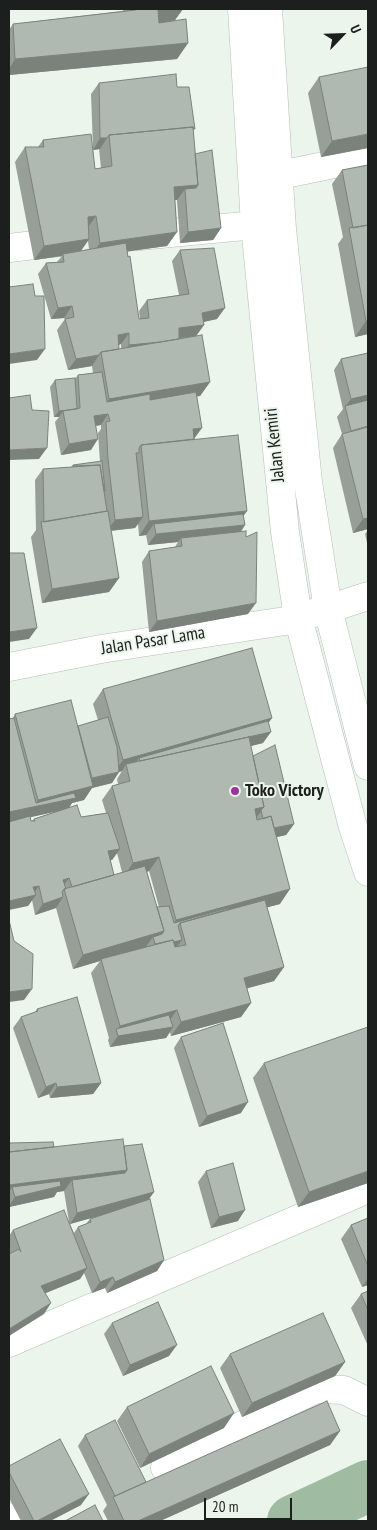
<!DOCTYPE html>
<html>
<head>
<meta charset="utf-8">
<style>
  body { margin:0 }
  #map { position:relative; width:377px; height:1530px; overflow:hidden; background:#ebf5ec; font-family:"PT Sans Narrow",sans-serif }
  canvas { display:block }
  .frame { position:absolute; inset:0; border:10px solid #1c1f1d; pointer-events:none }
  .north { position:absolute; left:317px; top:10px; width:50px; height:50px; -webkit-text-stroke:4px #ebf5ec; paint-order:stroke; rotate:66deg; font-size:14px; font-weight:700; line-height:20px; text-align:center; color:#1c1f1d }
  .north::after { content:''; display:block; margin:auto; width:18px; height:22px; background:#1c1f1d; clip-path:polygon(50% 0,100% 100%,50% 72%,0 100%) }
  .scale { position:absolute; left:204px; top:1498px; width:88px; height:22px; box-sizing:border-box; border:2px solid #1c1f1d; border-top:0; padding-left:6px; font-size:15px; line-height:18px; white-space:nowrap; color:#1c1f1d; -webkit-text-stroke:4px #ebf5ec; paint-order:stroke }
</style>
</head>
<body>
<div id="map">
<canvas width="377" height="1530"></canvas>
<div class="frame"></div>
<div class="north">U</div>
<div class="scale">20 m</div>
</div>
<script>
const ctx = document.querySelector('canvas').getContext('2d');
ctx.lineJoin = 'round';
const toPath = rows => new Path2D(rows.map(r => 'M' + r).join(''));
function trace(path, color, width, dash) { ctx.strokeStyle = color; ctx.lineWidth = width; ctx.lineCap = dash ? 'butt' : 'round'; ctx.setLineDash(dash || []); ctx.stroke(path); }
function paint(path, color) { ctx.fillStyle = color; ctx.fill(path, 'evenodd'); }
function drawText(font, color, halo, rows, align = 'center') {
  ctx.font = font + ' "PT Sans Narrow",sans-serif'; ctx.lineWidth = 4; ctx.setLineDash([]); ctx.textBaseline = 'middle'; ctx.strokeStyle = halo; ctx.fillStyle = color; for (const [text, x, y, turn = 0] of rows) {
    ctx.save(); ctx.translate(x, y); ctx.rotate((+turn || 0) * Math.PI / 180); ctx.textAlign = isNaN(turn) ? turn : align; if (halo) ctx.strokeText(text, 0, 0); ctx.fillText(text, 0, 0); ctx.restore();
  }
}
const river = toPath([
  [293,1521,368,1486]
]);
const minor = toPath([
  [256,180,368,157],
  [139,236,255,225],
  [9,248,69,241],
  [328,609,368,596],
  [9,1343,368,1189],
  [165,1468,261,1415,316,1389,344,1390,368,1402],
  [9,1517,11,1521]
]);
const tertiary = toPath([
  [9,667,101,649,285,621,328,609]
]);
const trunk = toPath([
  [242,9,255,225,285,532,298,617,353,827,368,872],
  [268,9,282,229,308,482,328,609,368,766]
]);
const wall = toPath([
  [123,9,183,9,175,20,188,43,177,59,9,75,9,30,13,24,123,11],
  [319,77,368,148,321,157,308,93],
  [99,83,177,87,193,132,195,154,221,228,213,240,180,243,177,200,175,200,177,232,167,246,127,251,139,319,140,319,139,311,147,300,179,295,172,261,180,250,217,319,203,322,204,325,196,336,210,382,200,396,197,396,194,439,247,511,243,516,245,525,241,532,248,614,149,632,142,562,149,551,175,547,178,542,148,545,146,535,139,536,138,524,135,528,111,531,119,578,109,592,42,603,31,537,36,530,35,480,43,469,71,467,73,465,100,462,98,433,101,429,101,425,96,426,91,450,61,455,55,422,59,417,54,417,50,387,55,380,75,379,78,375,93,373,92,366,68,370,57,330,65,319,64,318,51,319,38,274,46,263,57,262,62,256,34,260,15,162,25,147,38,147,43,140,93,148,91,94],
  [99,149,101,168,95,169,93,150],
  [88,241,89,249,81,251],
  [121,344,121,349,119,349,119,345],
  [368,165,368,334,355,337,338,244,343,237,332,184,342,170],
  [368,353,368,529,353,533,333,448,342,434,337,417,343,409,334,370,341,359],
  [368,530,368,547,365,534],
  [103,689,272,718,268,723,263,743,251,746,253,756,294,824,286,835,276,837,280,904,267,907,284,967,274,981,247,988,251,1003,241,1017,171,1036,170,1032,166,1038,110,1047,108,1040,109,1038,91,973,100,961,73,969,56,908,35,915,32,900,28,906,16,820,9,822,9,719,13,718,15,714,78,726,98,720,93,704],
  [122,771,117,779,118,784,112,786,102,800,106,813,81,817,69,808,72,803,84,800,92,788,112,783,119,772],
  [60,810,34,819,32,821,31,821,30,817],
  [117,853,122,872,114,875,110,860,112,860],
  [149,871,159,907,157,907,147,872],
  [37,1009,101,1083,93,1094,50,1098,49,1094,38,1098,13,1028,21,1017,35,1012],
  [181,1037,241,1113,199,1127,174,1048],
  [264,1063,368,1183,298,1207,253,1078],
  [9,1143,54,1147,124,1146,154,1192,148,1200,164,1260,157,1271,107,1293,105,1288,92,1293,84,1273,80,1279,45,1293,44,1314,10,1253,9,1251,9,1236,13,1230,69,1222,64,1191,57,1192,54,1197,9,1207],
  [100,1215,90,1219,86,1224,78,1227,74,1233,70,1224],
  [206,1171,238,1221,211,1228,198,1182],
  [368,1218,368,1285,362,1287,341,1239,351,1225],
  [368,1291,368,1346,351,1308,361,1294],
  [112,1323,169,1356,123,1376,104,1334],
  [230,1354,345,1362,335,1376,242,1417,220,1368],
  [127,1407,224,1428,140,1468,117,1421],
  [340,1431,330,1445,160,1521,108,1521,103,1511,107,1505,78,1446,85,1435,146,1482],
  [9,1466,81,1505,50,1521,21,1521,9,1498]
]);
const shadedWall = toPath([
  [165,9,183,9,175,20,147,26,158,10],
  [188,43,177,59,9,75,9,69,15,59],
  [368,134,368,148,321,157,332,141],
  [100,138,107,138,100,149,93,150],
  [198,185,189,199,185,189,177,200,165,201,174,187],
  [96,216,86,230,88,217],
  [221,228,213,240,180,243,188,232],
  [177,232,167,246,90,257,100,243],
  [89,239,79,253,63,254,62,256,34,260,44,246],
  [72,306,64,318,51,319,58,308],
  [225,308,217,319,194,324,202,313],
  [366,321,368,321,368,334,355,337],
  [204,325,196,336,171,339,179,328],
  [129,333,121,344,110,346,118,335],
  [179,340,121,356,129,345],
  [45,349,37,360,9,364,9,354],
  [99,355,92,366,68,370,76,359],
  [210,382,200,396,100,413,109,399],
  [368,395,368,404,345,407,351,399],
  [77,409,63,411,59,417,54,417,59,411],
  [108,414,101,425,86,427,94,416],
  [202,428,194,439,193,429],
  [98,439,91,450,61,455,69,444],
  [47,448,39,459,9,460,9,450],
  [247,511,237,525,154,524,146,535,139,536,149,521],
  [143,517,135,528,107,531,115,520],
  [368,518,368,529,353,533,363,519],
  [245,525,237,536,181,538,178,542,148,545,156,534],
  [119,578,109,592,42,603,52,589],
  [256,603,248,614,149,632,157,621],
  [37,628,29,639,9,642,9,632],
  [272,718,262,732,271,732,263,743,133,775,141,764,139,758,131,769,126,764,122,771,119,772,112,783,92,788,84,800,72,803,68,809,9,822,9,812,33,807,38,800,89,779,114,773,123,760],
  [264,807,254,821,255,809],
  [294,824,286,835,264,840,271,828],
  [120,849,112,860,100,862,108,851],
  [159,857,149,871,123,877,133,863],
  [69,878,61,889,63,880],
  [39,886,32,896,36,895,28,906,9,910,9,901,33,887],
  [290,889,280,904,224,919,180,923,166,934,176,920],
  [63,897,56,908,35,915,43,904],
  [164,931,155,944,153,937,145,948,101,959,100,961,73,969,83,955],
  [182,940,174,951,155,944],
  [284,967,274,981,234,992,244,978],
  [32,989,24,1000,9,1002,9,992],
  [251,1003,241,1017,171,1036,181,1022],
  [177,1010,167,1024,173,1027,166,1038,110,1047,118,1036,116,1031,120,1026],
  [56,1083,49,1094,38,1098,46,1087],
  [101,1083,93,1094,50,1098,57,1087],
  [248,1102,241,1113,199,1127,207,1116],
  [127,1170,117,1184,72,1180,64,1191,57,1192,54,1197,9,1207,9,1206,15,1197,12,1187,9,1192,9,1185],
  [368,1171,368,1183,298,1207,309,1192],
  [154,1192,146,1203,70,1224,77,1213],
  [245,1210,238,1221,211,1228,219,1217],
  [164,1260,157,1271,107,1293,115,1282],
  [87,1268,80,1279,34,1298,41,1286],
  [113,1277,105,1288,92,1293,100,1282],
  [368,1278,368,1285,362,1287],
  [51,1303,44,1314,9,1336,9,1329],
  [177,1345,169,1356,123,1376,130,1365],
  [345,1362,335,1376,242,1417,252,1403],
  [234,1413,224,1428,140,1468,149,1454],
  [340,1431,330,1445,160,1521,138,1521],
  [89,1494,81,1505,50,1521,37,1521]
]);
const building = toPath([
  [135,9,165,9,158,10,159,23,186,19,188,43,15,59,13,24,136,10,135,9],
  [368,67,368,134,332,141,319,77,368,67],
  [176,74,177,87,189,87,195,129,193,129,193,127,109,135,107,138,100,138,99,83,176,74],
  [193,127,198,185,174,187,177,232,100,243,96,216,88,217,89,239,44,246,25,147,44,147,43,140,91,134,95,169,112,166,109,135,193,127],
  [212,150,221,228,188,232,185,189,196,188,198,185,195,154,212,150],
  [368,165,368,225,353,228,342,170,368,165],
  [368,225,368,321,366,321,349,228,368,225],
  [126,243,128,257,130,256,139,319,149,318,147,300,189,294,180,250,214,248,225,308,202,313,204,325,179,328,179,339,160,342,129,345,129,333,118,335,119,349,101,352,99,355,76,359,65,319,74,317,72,306,58,308,46,263,64,262,63,254,126,243],
  [33,284,35,296,44,296,45,349,9,354,9,287,33,284],
  [202,335,210,382,109,399,101,352,202,335],
  [368,353,368,395,351,399,341,359,368,353],
  [102,372,107,402,150,394,150,400,196,392,202,428,193,429,194,439,141,445,139,448,139,453,136,453,143,517,115,520,108,459,106,422,110,421,108,414,94,416,98,439,69,444,63,411,80,408,78,375,102,372],
  [75,378,77,409,59,411,55,380,75,378],
  [30,395,32,410,49,411,47,448,9,450,9,398,30,395],
  [368,400,368,426,351,431,345,406,368,400],
  [368,427,368,518,363,519,342,434,368,427],
  [238,435,247,511,149,521,141,445,238,435],
  [102,461,105,491,104,491,100,465,73,466,73,465,102,461],
  [100,465,107,511,44,522,43,469,100,465],
  [108,511,119,578,52,589,41,522,108,511],
  [243,514,245,525,156,534,154,524,243,514],
  [246,531,246,537,257,532,256,603,157,621,149,551,182,546,181,538,246,531],
  [9,553,24,553,37,628,9,632,9,553],
  [252,648,272,718,123,760,103,689,252,648],
  [71,700,93,786,38,800,15,714,71,700],
  [108,717,117,747,119,772,92,778,78,726,108,717],
  [14,718,36,803,74,793,76,798,9,812,9,719,14,718],
  [268,721,271,732,140,761,139,758,268,721],
  [249,737,264,807,255,809,257,820,271,816,290,889,176,920,159,857,133,863,112,786,130,781,126,764,249,737],
  [275,745,294,824,274,828,271,816,263,819,261,810,264,807,253,756,275,745],
  [77,805,81,817,108,813,120,849,108,851,114,875,72,887,69,878,63,880,66,889,64,889,62,892,63,897,43,904,39,886,33,887,36,895,9,901,9,822,30,816,31,821,35,821,34,819,77,805],
  [145,866,164,931,83,955,64,889,145,866],
  [265,900,284,967,244,978,251,1003,181,1022,177,1010,120,1026,101,959,173,940,175,947,186,945,180,923,265,900],
  [169,906,174,923,228,908,229,909,180,923,178,926,182,940,174,942,173,940,155,944,153,937,162,934,164,931,157,907,169,906],
  [9,920,14,941,33,954,32,989,9,992,9,920],
  [77,997,101,1083,57,1087,56,1083,46,1087,21,1017,38,1011,37,1009,77,997],
  [169,1015,173,1027,118,1036,116,1029,169,1015],
  [223,1023,248,1102,207,1116,181,1037,223,1023],
  [368,1027,368,1171,309,1192,264,1063,368,1027],
  [123,1139,127,1170,9,1185,9,1152,123,1139],
  [53,1142,54,1147,9,1152,9,1143,53,1142],
  [142,1144,154,1192,77,1213,72,1180,125,1173,127,1170,124,1146,142,1144],
  [233,1163,245,1210,219,1217,206,1171,233,1163],
  [60,1181,61,1186,15,1197,12,1187,60,1181],
  [150,1199,164,1260,115,1282,113,1277,100,1282,78,1227,91,1222,90,1219,150,1199],
  [64,1210,87,1268,41,1286,51,1303,9,1329,9,1254,19,1249,21,1252,13,1230,64,1210],
  [368,1218,368,1266,351,1225,368,1218],
  [368,1291,368,1310,361,1294,368,1291],
  [158,1302,177,1345,130,1365,112,1323,158,1302],
  [323,1313,345,1362,252,1403,230,1354,323,1313],
  [211,1366,234,1413,149,1454,127,1407,211,1366],
  [327,1401,340,1431,138,1521,124,1521,113,1497,327,1401],
  [115,1420,146,1482,115,1496,85,1435,115,1420],
  [60,1439,89,1494,37,1521,34,1521,9,1472,9,1466,60,1439],
  [95,1505,103,1521,65,1521,95,1505]
]);
const markers = [
  [235,791,5,"#9a3498"]
];
const streetNames = [
  ["Jalan Kemiri",275,445,-96],
  ["Jalan Pasar Lama",153,641,-9]
];
const poiNames = [
  ["Toko Victory",245,791]
];
trace(river, '#9fbca3', 52);
trace(minor, '#b5beb6', 29);
trace(tertiary, '#b5beb6', 29);
trace(trunk, '#b5beb6', 29);
trace(minor, '#fff', 28);
trace(tertiary, '#fff', 28);
trace(trunk, '#fff', 28);
paint(wall, '#979f98');
paint(shadedWall, '#7b827c');
paint(building, '#b0b9b1');
trace(building, '#7b827c', 1);
for (const [x, y, r, color] of markers) { const dot = new Path2D(); dot.arc(x, y, r, 0, 2 * Math.PI); ctx.fillStyle = color; ctx.fill(dot); trace(dot, '#ebf5ec', 2); }
drawText('18px', '#1c1f1d', '#ebf5ec', streetNames);
drawText('bold 18px', '#1c1f1d', '#ebf5ec', poiNames, 'left');
</script>
</body>
</html>
